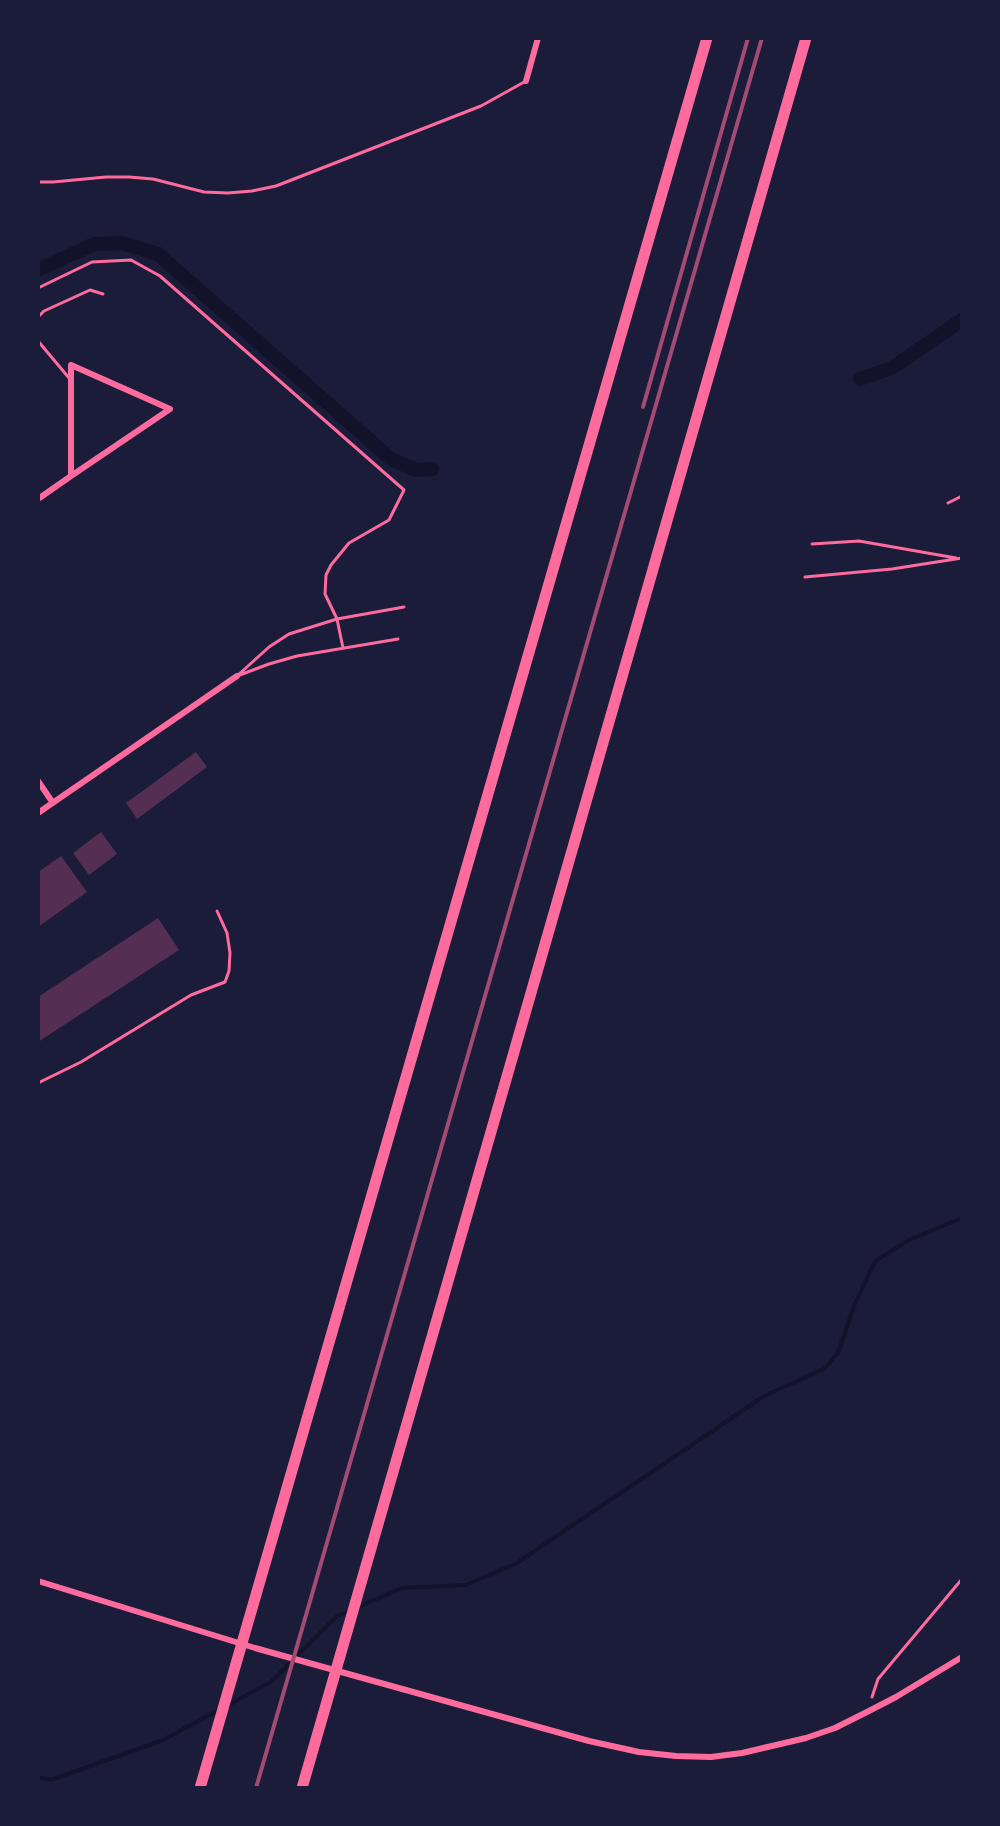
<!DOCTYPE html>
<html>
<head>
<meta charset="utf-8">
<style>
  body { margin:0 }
  #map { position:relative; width:1000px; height:1826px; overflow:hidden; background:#1b1b3a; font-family:"Asap Condensed",sans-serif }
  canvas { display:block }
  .frame { position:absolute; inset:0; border:40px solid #1b1b3a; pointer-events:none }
</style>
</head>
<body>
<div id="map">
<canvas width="1000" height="1826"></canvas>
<div class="frame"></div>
</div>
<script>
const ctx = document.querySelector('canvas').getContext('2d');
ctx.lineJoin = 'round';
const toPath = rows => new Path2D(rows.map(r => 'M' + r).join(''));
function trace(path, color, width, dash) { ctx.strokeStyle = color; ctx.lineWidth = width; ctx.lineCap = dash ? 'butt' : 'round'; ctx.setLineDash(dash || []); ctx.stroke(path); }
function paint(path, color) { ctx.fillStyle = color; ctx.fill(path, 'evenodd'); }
const stream = toPath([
  [358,1607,402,1588,466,1585,517,1563,764,1396,824,1369,838,1353,854,1306,875,1261,909,1240,962,1218],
  [38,1777,51,1780,163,1740,271,1682,337,1616,350,1611]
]);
const canal = toPath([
  [38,270,94,244,122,243,158,254,391,459,416,470,432,469],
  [860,379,892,368,962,320]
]);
const building = toPath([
  [196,752,207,767,137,819,126,803],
  [101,832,117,854,89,875,73,853],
  [61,856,87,892,38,927,38,872],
  [158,918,179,950,38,1042,38,997]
]);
const path = toPath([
  [872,1697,878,1679,962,1579]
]);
const service = toPath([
  [38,182,53,182,106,177,129,177,153,179,204,192,228,193,252,191,276,186,481,106,526,81],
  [38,288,92,262,131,260,160,276,404,490,389,520,349,543,331,565,326,575,325,594,337,619,343,648],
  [38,317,44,311,90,290,103,294],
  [38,341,69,378],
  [948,503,962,496],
  [812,544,859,541,956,558],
  [805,577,892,569,962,558],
  [398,639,297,656,269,664,237,676,269,647,289,634,337,619,404,607],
  [38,1083,81,1062,191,995,225,982,229,971,230,953,227,933,217,911],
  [962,1524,962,1525]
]);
const minor = toPath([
  [526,81,538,38],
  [71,365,170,409,71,476,71,365],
  [38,499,71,476],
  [38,781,53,803],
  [38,813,237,676],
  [38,1581,255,1648,589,1741,639,1752,676,1756,711,1757,742,1753,806,1738,835,1728,867,1712,896,1697,962,1657]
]);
const motorway = toPath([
  [200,1788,707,38],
  [302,1788,806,38]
]);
const rail = toPath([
  [643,407,748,38],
  [256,1788,762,38]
]);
trace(stream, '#12122b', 4);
trace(canal, '#12122b', 14);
paint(building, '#542f53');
trace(path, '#ff6b9d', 3);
trace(service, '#ff6b9d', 3);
trace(minor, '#ff6b9d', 6);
trace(motorway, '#ff6b9d', 11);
trace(rail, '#a44b75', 4);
</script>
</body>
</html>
